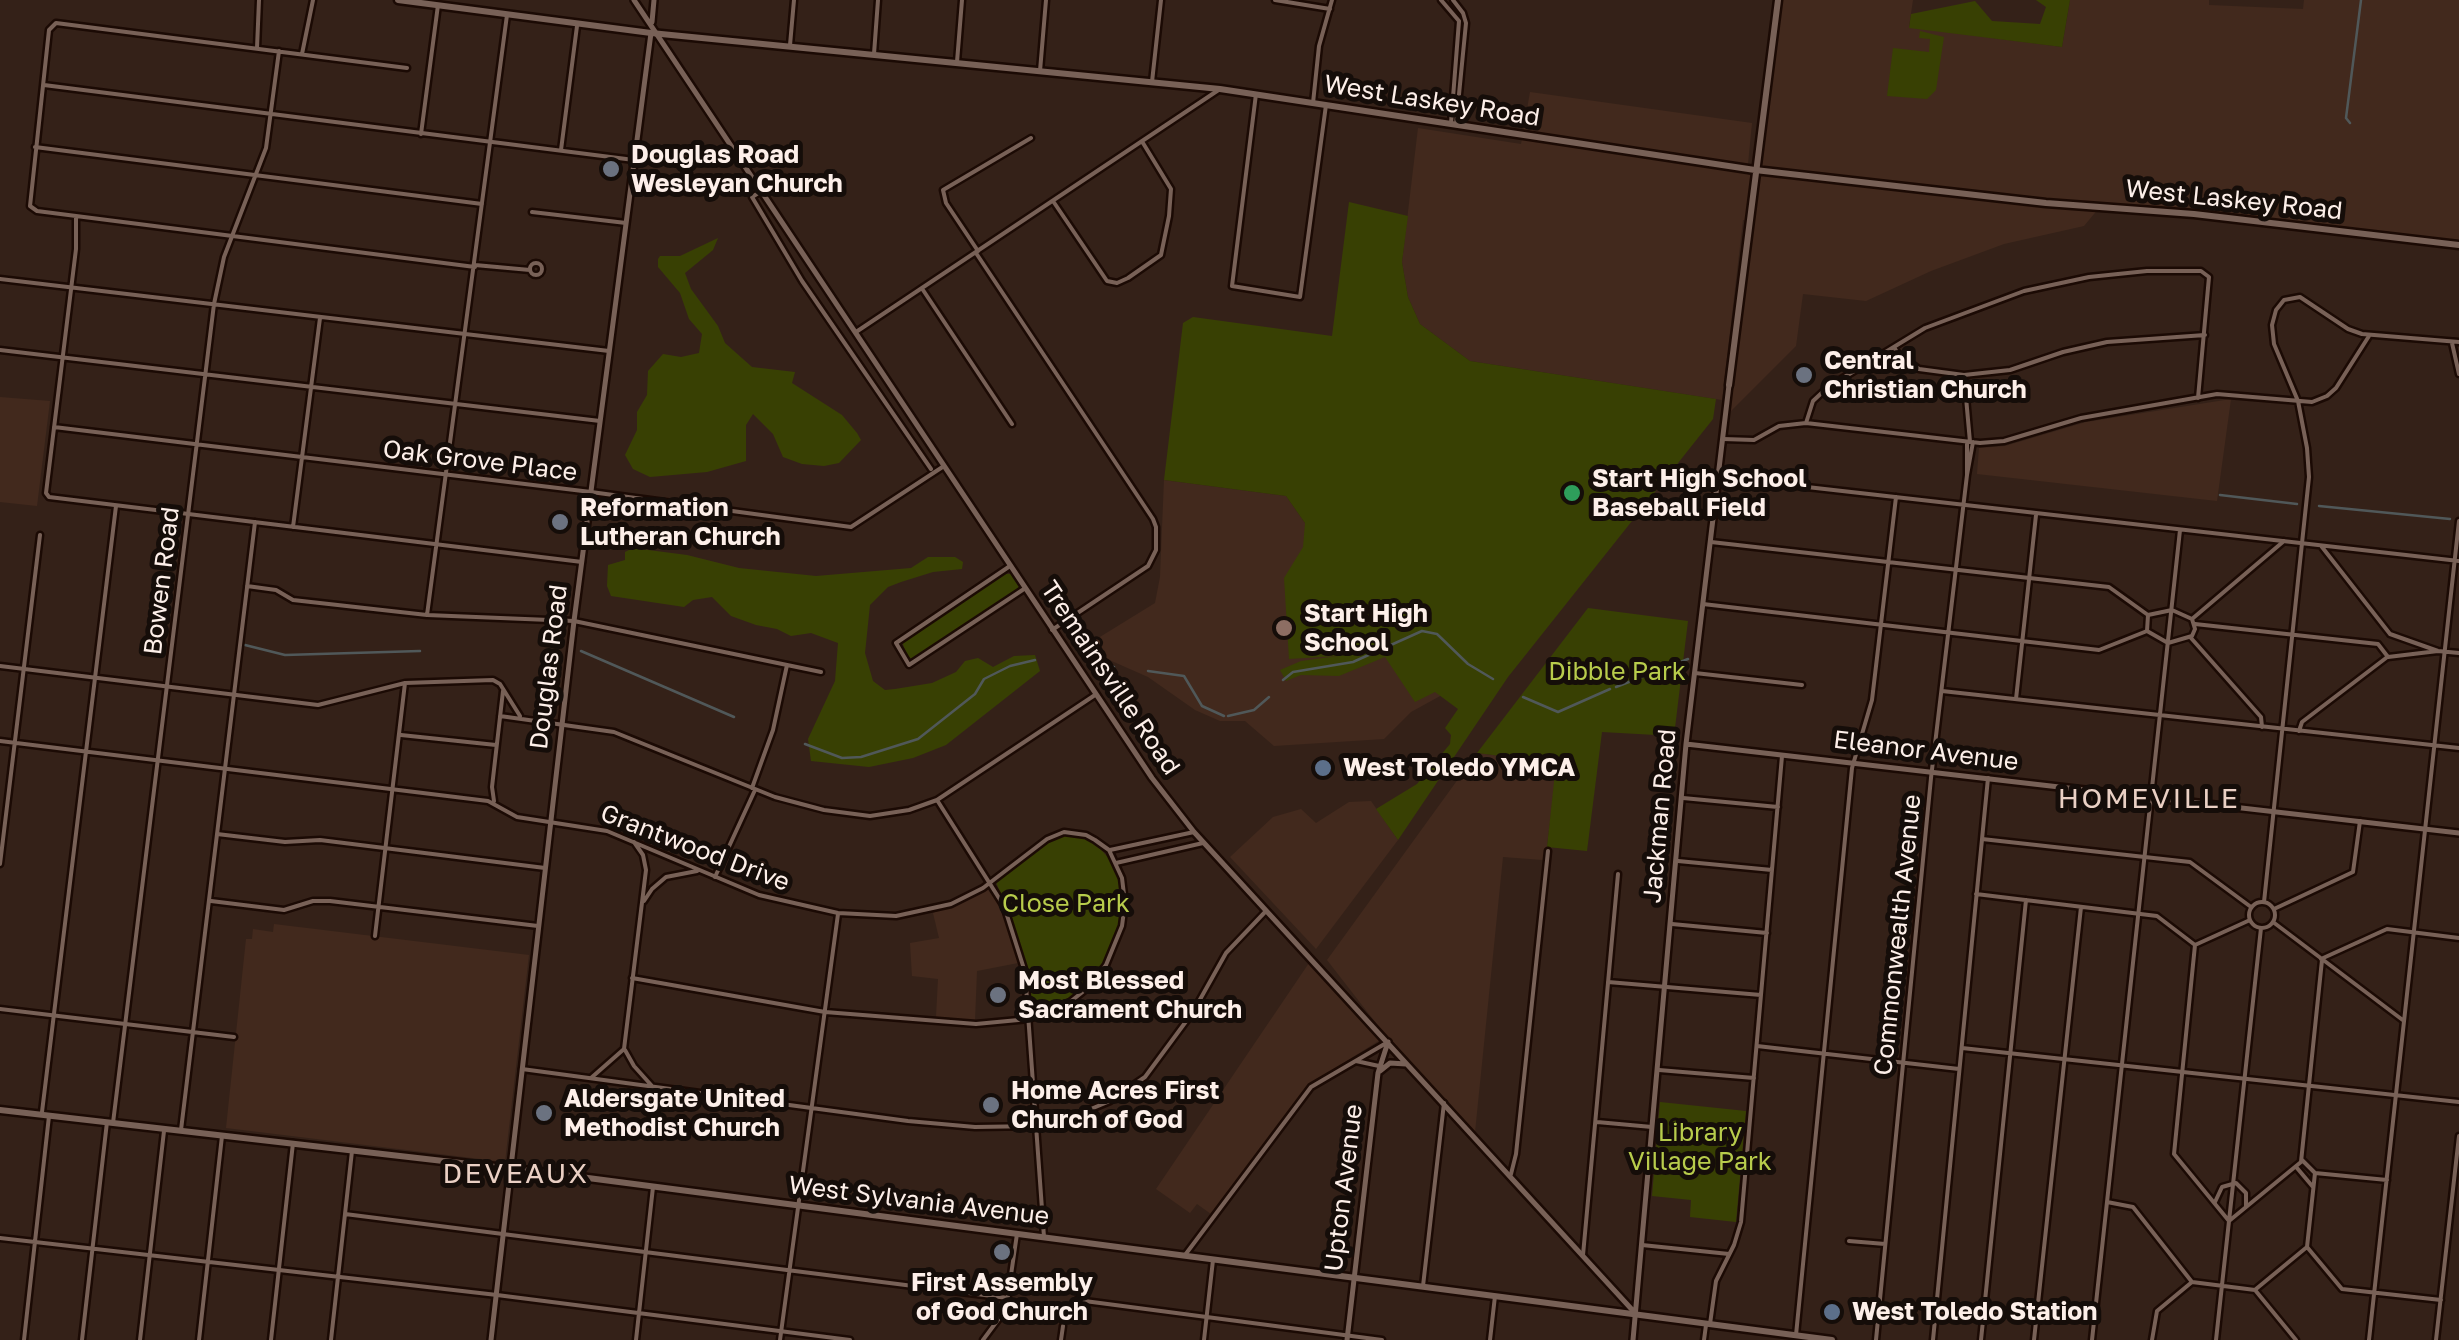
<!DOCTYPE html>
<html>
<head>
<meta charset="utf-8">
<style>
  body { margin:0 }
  canvas { display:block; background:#342118 }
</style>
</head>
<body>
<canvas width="2459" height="1340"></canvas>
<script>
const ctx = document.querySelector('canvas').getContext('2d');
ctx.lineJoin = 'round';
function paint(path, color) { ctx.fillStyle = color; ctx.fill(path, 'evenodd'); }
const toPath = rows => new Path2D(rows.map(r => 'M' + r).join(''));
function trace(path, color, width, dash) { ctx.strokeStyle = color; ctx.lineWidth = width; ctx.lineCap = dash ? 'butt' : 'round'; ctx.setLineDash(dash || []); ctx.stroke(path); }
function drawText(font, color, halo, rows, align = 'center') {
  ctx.font = font + ' "Golos Text",sans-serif'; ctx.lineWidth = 10; ctx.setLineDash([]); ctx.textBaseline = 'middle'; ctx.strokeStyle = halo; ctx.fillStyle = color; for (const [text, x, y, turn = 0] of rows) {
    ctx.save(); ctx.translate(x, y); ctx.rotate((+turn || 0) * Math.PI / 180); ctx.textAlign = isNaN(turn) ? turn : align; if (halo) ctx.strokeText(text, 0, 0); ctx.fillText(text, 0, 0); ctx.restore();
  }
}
const built = toPath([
  [1778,0,1913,0,1909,27,2062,47,2070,0,2209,0,2209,5,2303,9,2304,0,2459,0,2459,245,2344,230,2099,208,2084,226,2004,244,1931,271,1866,301,1803,294,1796,346,1725,417,1748,220,1743,220,1722,400,1470,361,1420,324,1408,297,1402,262,1418,128,1521,144,1530,92,1752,123,1747,174,1754,176],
  [0,397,50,401,37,506,0,502],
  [2231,399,2217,501,1977,474,1979,448,2005,446,2086,422],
  [1164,480,1286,496,1305,523,1493,667,1411,712,1384,739,1274,746,1245,721,1220,721,1195,710,1148,677,1082,648,1155,603,1160,577],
  [1477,753,1557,763,1547,847,1543,860,1503,857,1475,1132,1386,1036,1327,960],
  [1371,801,1398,840,1316,949,1230,857,1273,817,1301,809,1316,823,1349,802],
  [990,888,1007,921,1018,963,977,971,975,1020,936,1017,938,979,912,976,910,943,939,938,933,913],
  [274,924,529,955,505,1162,226,1128,246,939,252,939,253,929,273,932],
  [1309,963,1380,1040,1307,1086,1211,1214,1197,1204,1190,1213,1156,1189]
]);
const green = toPath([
  [2036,0,2070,0,2062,47,1909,28,1911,14,1975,1,1992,21,2040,24,2046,7],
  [1920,31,1944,37,1936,90,1927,99,1887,96,1893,48,1929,52,1930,39,1919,38],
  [1349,202,1408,216,1402,262,1408,297,1420,324,1470,361,1716,399,1713,419,1508,677,1398,840,1376,809,1417,784,1450,744,1451,735,1445,728,1458,709,1435,692,1415,702,1385,657,1339,676,1301,675,1286,681,1280,670,1301,661,1338,656,1289,659,1284,578,1303,547,1305,523,1286,496,1164,480,1183,323,1193,317,1332,336],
  [718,238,713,250,685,273,691,289,718,326,725,343,752,367,795,372,792,383,842,415,857,433,861,440,839,463,824,466,802,464,783,457,773,434,753,414,746,425,746,461,707,472,650,477,633,469,625,455,637,430,637,412,647,395,648,371,663,354,681,357,699,353,702,334,689,319,680,293,658,267,658,259,660,256,680,256],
  [633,548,687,555,739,568,816,576,911,568,928,557,955,557,963,562,962,569,933,572,901,582,888,587,870,605,865,653,873,681,885,690,895,689,932,683,956,672,965,661,978,658,993,667,1014,656,1035,655,1040,671,946,745,913,758,869,767,811,761,808,739,835,681,838,643,811,633,791,636,777,629,756,625,731,616,712,597,693,600,684,607,611,596,607,586,608,565,625,560,625,552],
  [1006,574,1011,574,1019,587,1017,591,913,659,908,657,902,642],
  [1588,608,1688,621,1674,736,1602,732,1587,851,1547,847,1556,763,1477,753],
  [1064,835,1085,837,1095,843,1113,863,1123,897,1122,925,1107,963,1083,990,1066,1002,1033,1015,1017,936,996,882,1040,847],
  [1660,1102,1746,1111,1736,1222,1690,1217,1691,1200,1652,1196]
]);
const stream = toPath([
  [2350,123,2346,118,2361,0],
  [2220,495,2297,504],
  [2319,506,2450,519],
  [245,645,285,655,420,651],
  [1079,649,1114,667],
  [581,651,734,717],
  [1148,671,1184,676,1202,706,1224,716],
  [1283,680,1293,672,1353,662,1422,631,1437,634,1468,664,1493,679],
  [1616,687,1688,659],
  [1523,697,1558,712,1610,689],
  [1228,716,1254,710,1269,697],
  [805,744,842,758,861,757,918,739,975,694,984,679,1010,666,1035,660]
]);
const minor = toPath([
  [1275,0,1330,9],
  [1441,0,1459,21,1451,123],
  [1453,0,1463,13,1466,23,1456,125],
  [790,45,794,0],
  [257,48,259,0],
  [302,54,313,0],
  [874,54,878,0],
  [957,62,962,0],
  [407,68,56,23,49,30,30,206,37,211,475,267],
  [1040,71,1046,0],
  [1152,82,1161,0],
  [44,85,634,160],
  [1256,94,1232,286,1300,297,1326,105],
  [1313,103,1319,46,1332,0],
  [421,134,438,5],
  [35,147,482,204],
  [561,150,577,26],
  [760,192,752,197,802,281,931,469],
  [1053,201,1107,281,1117,283,1128,278,1161,255,1169,216,1171,189,1143,143],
  [532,212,626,223],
  [76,217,76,249,46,493,49,497,582,562],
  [978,251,946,203,943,190,1031,138],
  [976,253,1153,519,1156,527,1156,550,1148,566,1052,630],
  '530 269a6 6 0 1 1 12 0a6 6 0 1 1-12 0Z',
  [475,265,530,270],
  [0,279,609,351],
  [923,290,1012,424],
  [856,332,1220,89],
  [2452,343,2459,374],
  [1894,347,1899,356,1919,369,1964,375,2010,370,2063,352,2107,342,2205,335],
  [0,350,600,421],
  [1964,375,1970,442],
  [1806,423,1813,401,1828,387,1925,328,2024,291,2089,277,2147,271,2201,271,2209,277,2198,398],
  [54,427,591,492,851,527,944,466],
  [1723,439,1754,440,1779,426,1806,423,1980,443,2004,441,2081,418,2217,394,2312,402,2327,396,2336,388,2369,336],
  [1967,475,1967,442],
  [1719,477,2459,561],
  [293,527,320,318],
  [1711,542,2109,587,2148,615],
  [2322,547,2390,634],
  [1010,566,896,643,909,665,1024,589],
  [247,586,276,590,293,600,427,615,574,621,821,672],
  [1703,604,2099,650,2147,631],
  [2172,610,2192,619,2195,629,2192,636,2168,643,2147,631,2148,615,2172,610],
  [427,615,507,15],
  [2192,619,2284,541],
  [2195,624,2378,644,2388,657,2438,651],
  [2390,634,2438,651,2459,653],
  [2191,638,2261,717,2262,727],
  [0,666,318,705,405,683,493,680,500,684,520,716],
  [1695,673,1802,685],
  [1942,691,2459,748],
  [2016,699,2036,515],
  [500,716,614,732,775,797,824,810,870,816,909,810,937,800,1095,695],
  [2299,731,2302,722,2386,658],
  [401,735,496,745],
  [0,741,488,801,517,817,607,831,759,895,838,913,896,916,951,904,983,888,1047,839,1064,832,1086,835,1095,840,1109,850,1122,878,1125,903,1122,926,1106,965,1090,986,1070,1002,1029,1019,976,1024,825,1012,632,978],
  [752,788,773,730,787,665],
  [1683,798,1778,807],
  [937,800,1004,906,1025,972,1044,1237],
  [494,801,492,787,503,691],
  [217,834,285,842,320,840,545,868],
  [1982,839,2190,862,2251,907],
  [1110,850,1194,832],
  [1678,861,1772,870],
  [1116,863,1203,843],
  [0,864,40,535],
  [715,877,755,790],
  [1976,894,2157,916,2195,945],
  [211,901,284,910,313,901,330,901,538,926],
  [644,901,652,889,666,877,697,871],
  '2249 915a13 13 0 1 1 26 0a13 13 0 1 1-26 0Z',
  [2264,902,2309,477,2307,448,2298,401,2274,344,2272,325,2276,310,2284,300,2300,297,2348,329,2362,334,2459,342],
  [2274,909,2353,872,2360,821],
  [2273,922,2404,1021],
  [1672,924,1767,933],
  [375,936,405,683],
  [2195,945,2174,1154,2229,1221,2301,1162,2322,960],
  [2195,945,2250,920],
  [2321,959,2387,929,2459,938],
  [1608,982,1761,995],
  [0,1009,234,1037],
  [1757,1046,1959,1069],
  [1962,1048,2459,1102],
  [625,1050,634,1066,652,1086],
  [1356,1061,1379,1066],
  [522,1069,908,1121,975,1127,1037,1126,1062,1121,1110,1101,1145,1077,1193,1012,1226,953,1266,911],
  [1659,1070,1754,1078],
  [591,1078,624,1049,646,870,643,855,634,842],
  [42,1112,116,506],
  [1597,1122,1652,1127],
  [113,1123,214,304,224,257,266,148,279,51],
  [181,1130,255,522],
  [2302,1160,2315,1173,2387,1180],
  [2297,1168,2313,1187],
  [1511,1174,1516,1154,1548,851],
  [2107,1202,2133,1207,2192,1282,2255,1290,2296,1340],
  [2215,1202,2222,1187,2236,1183,2246,1193,2246,1207],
  [345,1214,1008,1298],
  [0,1238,497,1295,850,1340],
  [1849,1241,1885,1244],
  [1642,1245,1729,1254],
  [2307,1247,2342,1289,2441,1300],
  [1185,1255,1311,1087,1388,1042],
  [1583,1255,1618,874],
  [1423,1286,1444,1103],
  [2256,1289,2307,1247,2315,1173],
  [1077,1300,1382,1340],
  [1710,1324,1716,1281,1734,1245,1741,1222,1782,756],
  [1796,1335,1852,768,1872,700,1896,497],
  [24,1340,49,1116],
  [82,1340,107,1122],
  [140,1340,164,1131],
  [199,1340,222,1136],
  [271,1340,293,1143],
  [331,1340,352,1151],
  [636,1340,653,1187],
  [780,1340,838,914],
  [983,1340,1006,1309,1017,1234],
  [1061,1340,1063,1326],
  [1204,1340,1213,1260],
  [1490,1340,1495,1296],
  [1704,1340,1706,1325],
  [1876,1340,1931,778,1967,475,1973,442],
  [1933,1340,1988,778],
  [1981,1340,2026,900],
  [2034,1340,2081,907],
  [2092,1340,2180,530],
  [2152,1340,2157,1311,2192,1282],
  [2216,1340,2261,928],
  [2369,1340,2459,521],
  [2436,1340,2459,1136]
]);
const tertiary = toPath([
  [634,0,1152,778,1194,832,1636,1314],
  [652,22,654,0],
  [1686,744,2459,833],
  [1380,1071,1390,1063,1406,1064],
  [491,1340,574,621,651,33],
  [1347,1340,1378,1073,1388,1042],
  [1633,1340,1686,744,1729,385]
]);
const secondary = toPath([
  [398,0,651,33,1220,89,1755,170,2046,203,2194,214,2459,245],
  [1729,385,1778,0],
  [0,1110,565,1175,1832,1340]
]);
const markers = [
  [611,169,10,"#6b7280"],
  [1804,375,10,"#6b7280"],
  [1572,493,10,"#2e9e5b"],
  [560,522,10,"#6b7280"],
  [1284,628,10,"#8d6e63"],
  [1323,768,10,"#5c6f8a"],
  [998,995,10,"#6b7280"],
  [991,1105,10,"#6b7280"],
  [544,1113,10,"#6b7280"],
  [1002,1252,10,"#6b7280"],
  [1832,1312,10,"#5c6f8a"]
];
const streetNames = [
  ["West Laskey Road",1432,101,9],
  ["West Laskey Road",2234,200,6],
  ["Oak Grove Place",480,461,7],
  ["Bowen Road",162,581,-83],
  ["Douglas Road",549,667,-83],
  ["Tremainsville Road",1110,678,56],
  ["Eleanor Avenue",1926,751,7],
  ["Jackman Road",1660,816,-85],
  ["Grantwood Drive",695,848,21],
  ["Commonwealth Avenue",1898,935,-84],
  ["Upton Avenue",1344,1188,-83],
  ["West Sylvania Avenue",919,1201,7]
];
const poiNames = [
  ["Douglas Road",631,155],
  ["Wesleyan Church",631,184],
  ["Central",1824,361],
  ["Christian Church",1824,390],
  ["Start High School",1592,479],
  ["Baseball Field",1592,508],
  ["Reformation",580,508],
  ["Lutheran Church",580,537],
  ["Start High",1304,614],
  ["School",1304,643],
  ["West Toledo YMCA",1343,768],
  ["Most Blessed",1018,981],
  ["Sacrament Church",1018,1010],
  ["Home Acres First",1011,1091],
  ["Church of God",1011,1120],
  ["Aldersgate United",564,1099],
  ["Methodist Church",564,1128],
  ["First Assembly",1002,1283,"center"],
  ["of God Church",1002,1312,"center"],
  ["West Toledo Station",1852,1312]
];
const parkNames = [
  ["Dibble Park",1617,672],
  ["Close Park",1066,904],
  ["Library",1700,1133],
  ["Village Park",1700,1162]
];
const neighbourhoodNames = [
  ["HOMEVILLE",2149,799],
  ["DEVEAUX",516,1174]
];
paint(built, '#42291d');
paint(green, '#384003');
trace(stream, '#505859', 2.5);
trace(minor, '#1b0a04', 9);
trace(tertiary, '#1b0a04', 10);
trace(secondary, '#1b0a04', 11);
trace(minor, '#786157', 4);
trace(tertiary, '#786157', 5);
trace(secondary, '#786157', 6);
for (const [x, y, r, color] of markers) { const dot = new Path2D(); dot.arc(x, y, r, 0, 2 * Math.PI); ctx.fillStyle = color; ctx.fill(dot); trace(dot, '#150d09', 4); }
drawText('25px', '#fdefe9', '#150d09', streetNames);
drawText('bold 25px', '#fdefe9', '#150d09', poiNames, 'left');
drawText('25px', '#b8cc4c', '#150d09', parkNames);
ctx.letterSpacing = '2.5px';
drawText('28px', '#ead0c4', '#150d09', neighbourhoodNames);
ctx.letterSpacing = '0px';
</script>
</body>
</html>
